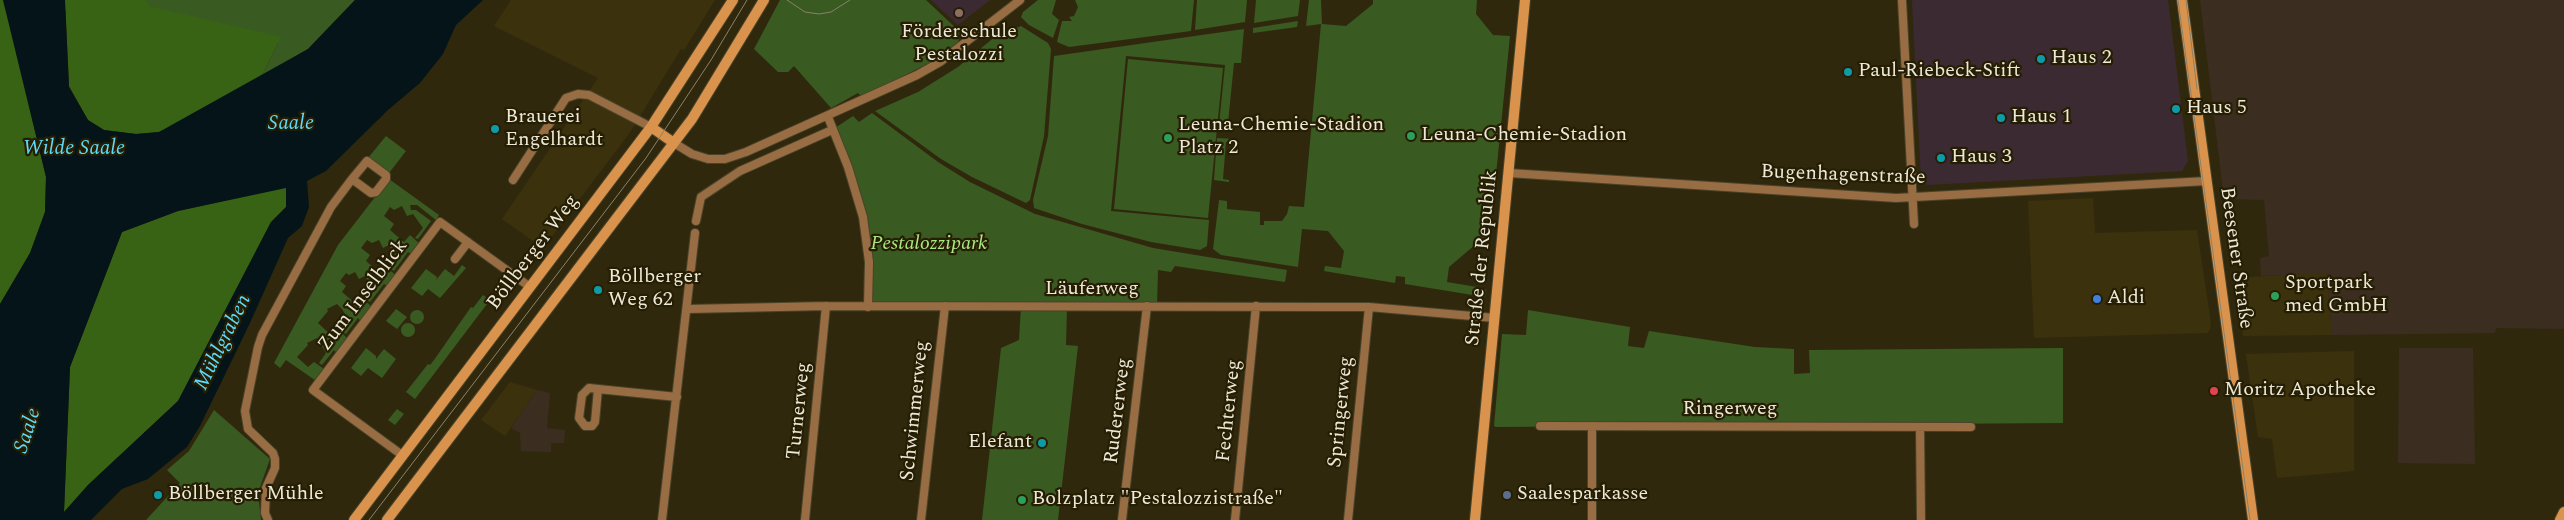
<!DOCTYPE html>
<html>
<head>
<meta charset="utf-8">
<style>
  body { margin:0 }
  canvas { display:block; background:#30280c }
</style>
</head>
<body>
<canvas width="2564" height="520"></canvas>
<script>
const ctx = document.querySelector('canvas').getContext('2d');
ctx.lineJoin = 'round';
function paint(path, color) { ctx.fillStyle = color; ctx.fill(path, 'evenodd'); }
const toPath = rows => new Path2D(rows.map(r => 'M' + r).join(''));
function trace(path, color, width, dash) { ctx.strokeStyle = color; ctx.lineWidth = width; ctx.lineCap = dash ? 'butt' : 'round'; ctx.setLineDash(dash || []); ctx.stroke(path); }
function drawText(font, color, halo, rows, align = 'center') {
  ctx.font = font + ' Spectral,serif'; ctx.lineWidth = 4.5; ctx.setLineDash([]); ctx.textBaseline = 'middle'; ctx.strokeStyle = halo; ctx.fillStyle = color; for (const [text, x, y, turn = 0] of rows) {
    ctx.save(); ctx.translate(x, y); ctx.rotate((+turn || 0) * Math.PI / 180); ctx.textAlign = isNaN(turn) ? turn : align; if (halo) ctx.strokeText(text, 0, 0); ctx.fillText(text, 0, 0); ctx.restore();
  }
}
const built = toPath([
  [511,0,715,0,684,50,681,49,631,131,543,248,502,219,598,78,494,26],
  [2093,198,2095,233,2197,230,2211,323,2210,330,2207,333,2034,338,2028,201],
  [2327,272,2332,335,2243,336,2237,278],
  [2354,351,2354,471,2277,478,2272,439,2258,437,2246,354],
  [510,382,537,390,505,436,481,420]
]);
const industrial = toPath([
  [2200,0,2564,0,2564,329,2496,328,2495,333,2332,335,2327,273,2261,276,2260,258,2269,256,2264,200,2224,199],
  [2399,348,2473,348,2475,464,2398,463],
  [537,390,550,393,547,428,565,430,564,443,551,443,551,452,521,451,520,433,511,428]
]);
const education = toPath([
  [931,0,990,0,958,25],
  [1912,0,2168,0,2188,161,2182,171,1927,185,1921,180]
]);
const green = toPath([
  [0,0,355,0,308,49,261,77,278,43],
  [780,0,926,0,958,30,960,36,958,43,939,58,870,93,862,97,858,93,831,108,794,66,788,72,778,72,754,49],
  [1038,0,1056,0,1052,14,1059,20,1053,38,1029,25,1021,17,1023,12],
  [1075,0,1194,0,1191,31,1069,47,1057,42,1062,21,1072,21,1069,17,1074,16,1078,7],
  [1197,0,1247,0,1245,22,1195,30],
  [1256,0,1300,0,1298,16,1254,23],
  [1309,0,1321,0,1322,24,1346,26,1373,4,1373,0,1477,0,1476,14,1493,35,1510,36,1489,244,1476,244,1449,267,1447,282,1483,288,1486,290,1485,297,1405,284,1405,277,1396,276,1395,283,1324,271,1325,266,1341,268,1344,251,1328,231,1302,229,1298,267,1221,255,1213,249,1219,200,1227,201,1227,209,1260,212,1260,225,1264,225,1264,221,1282,221,1287,214,1289,206,1304,207,1321,24,1306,26],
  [1298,21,1297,27,1253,33,1253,28],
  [1021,26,1048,43,1051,49,1044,136,1030,200,1026,203,972,177,941,159,875,111,918,92,958,67,996,36],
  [1244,29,1241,63,1234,63,1228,123,1235,124,1235,126,1219,125,1225,65,1126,56,1111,211,1209,220,1207,246,1200,250,1151,242,1082,224,1034,208,1033,200,1048,136,1054,56],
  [1128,59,1223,68,1208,218,1114,209],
  [872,113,938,162,970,182,1035,214,1153,248,1287,270,1285,282,1175,266,1171,272,1158,270,1157,306,1067,306,1066,345,1078,346,1058,520,982,520,1001,348,1019,340,1021,306,868,307,863,217,832,130,853,116,859,122],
  [386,136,406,151,389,173,368,158],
  [1217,138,1233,139,1233,142,1226,142,1223,179,1229,180,1229,182,1214,180],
  [389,179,439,215,436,220,417,205,410,205,411,210,416,210,431,221,418,239,415,238,423,228,413,214,407,216,402,206,394,210,390,207,384,216,394,224,390,230,404,242,410,235,422,246,414,256,408,252,394,271,391,269,398,260,389,245,383,248,379,240,372,243,367,240,361,248,370,255,366,261,380,273,386,267,398,277,390,288,384,284,370,302,367,300,374,291,365,276,359,279,355,272,349,275,346,273,340,281,346,286,342,292,356,304,362,298,374,309,363,323,358,318,346,334,343,332,350,322,342,309,337,304,327,309,328,311,318,323,332,336,338,329,350,341,339,355,334,350,322,365,319,363,326,353,317,338,307,343,308,345,297,357,308,367,314,362,327,371,319,383,286,360,280,368,274,363,338,245],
  [462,265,466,268,440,298,428,289,422,296,411,288,426,269,437,277,436,280,445,269,454,276],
  [483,295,490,300,415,399,406,392,428,364,430,365,434,360,471,307,473,308],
  [396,309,407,317,397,329,386,321],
  [1528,310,1630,327,1628,346,1644,348,1649,331,1755,347,1794,349,1794,374,1810,373,1809,350,2063,348,2063,423,1496,427,1494,426,1502,334,1526,335],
  '410 317a7 7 0 1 1 14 0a7 7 0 1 1-14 0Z',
  '401 330a7 7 0 1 1 14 0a7 7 0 1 1-14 0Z',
  [366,348,376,356,376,359,384,349,396,359,382,378,368,368,361,376,351,368],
  [397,409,404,414,395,425,388,420],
  [214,410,270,459,258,493,261,520,146,520,180,483,167,470,189,451]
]);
const forest = toPath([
  [0,0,3,0,9,21,46,177,45,212,30,253,0,304],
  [65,0,146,0,149,6,281,37,261,77,184,123,159,132,136,134,104,130,88,120,69,86],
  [286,187,286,207,271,222,178,401,88,485,64,512,70,367,122,232,178,211]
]);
const water = toPath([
  [3,0,65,0,69,87,88,120,104,130,136,134,159,132,308,49,355,0,483,0,456,25,443,54,420,83,388,110,326,171,307,181,309,207,302,226,288,238,250,323,200,426,187,447,148,479,122,489,91,520,0,520,0,304,30,253,45,212,46,177],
  [286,188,286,207,271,222,178,401,88,485,64,512,70,367,122,232,178,211]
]);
const street = toPath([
  [1902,0,1914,224],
  [828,117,848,167,863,217,869,262,868,307],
  [674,143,692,154,708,159,725,159,746,152,917,75,940,62,1020,0],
  [1509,173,1896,198,2207,181],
  [513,180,566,98,578,94,589,95,651,127],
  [696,221,701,197,740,171,832,130],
  [455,259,468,242],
  [688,309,826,306,1336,307,1369,307,1495,318],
  [598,389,595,422,592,426,585,426,579,418,582,395,589,388,598,389,677,397],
  [1540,426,1971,427],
  [1920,427,1921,520],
  [402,455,313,390,440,222,530,287],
  [268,520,265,513,266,488,275,468,275,459,273,453,248,429,245,411,258,347,262,335,331,207,352,179,367,161,386,175,386,179,376,192,371,193,352,179],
  [662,520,695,233],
  [805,520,826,306],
  [921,520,945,306],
  [1122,520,1147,306],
  [1235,520,1256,306],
  [1348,520,1369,307],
  [1592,520,1592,426]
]);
const secondary = toPath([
  [2182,0,2253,520],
  [651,127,674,143],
  [354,520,651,127,733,0],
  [387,520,692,119,764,0],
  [1475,520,1525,0],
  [2560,520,2564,512]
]);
const tram = toPath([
  [787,0,805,12,819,14,831,12,850,0],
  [2178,0,2250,520],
  [2186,0,2197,89],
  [369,520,646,158,711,60,747,0]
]);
const markers = [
  [959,13,5,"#8d6e63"],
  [2041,59,5,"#0f9aa8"],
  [1848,72,5,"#0f9aa8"],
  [2176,109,5,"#0f9aa8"],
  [2001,118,5,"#0f9aa8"],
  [495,129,5,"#0f9aa8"],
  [1411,136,5,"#2e9e5b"],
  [1168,138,5,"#2e9e5b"],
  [1941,158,5,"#0f9aa8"],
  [598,290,5,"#0f9aa8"],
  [2275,296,5,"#2e9e5b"],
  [2097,299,5,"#3f7fe0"],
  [2214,391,5,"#e0444e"],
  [1042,443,5,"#0f9aa8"],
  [158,495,5,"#0f9aa8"],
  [1507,495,5,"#5c6f8a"],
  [1022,500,5,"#2e9e5b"]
];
const poiNames = [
  ["Förderschule",959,33,"center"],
  ["Pestalozzi",959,56,"center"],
  ["Haus 2",2051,59],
  ["Paul-Riebeck-Stift",1858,72],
  ["Haus 5",2186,109],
  ["Brauerei",505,118],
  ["Engelhardt",505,141],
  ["Haus 1",2011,118],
  ["Leuna-Chemie-Stadion",1178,126],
  ["Platz 2",1178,149],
  ["Leuna-Chemie-Stadion",1421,136],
  ["Haus 3",1951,158],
  ["Böllberger",608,278],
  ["Weg 62",608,301],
  ["Sportpark",2285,284],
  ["med GmbH",2285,307],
  ["Aldi",2107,299],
  ["Moritz Apotheke",2224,391],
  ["Elefant",1032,443,"right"],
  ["Böllberger Mühle",168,495],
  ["Saalesparkasse",1517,495],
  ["Bolzplatz \"Pestalozzistraße\"",1032,500]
];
const streetNames = [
  ["Bugenhagenstraße",1843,176,2],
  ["Böllberger Weg",534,253,-53],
  ["Straße der Republik",1483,258,-84],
  ["Beesener Straße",2235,258,82],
  ["Läuferweg",1092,290],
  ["Zum Inselblick",364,296,-53],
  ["Ringerweg",1730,410],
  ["Turnerweg",800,411,-84],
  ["Schwimmerweg",916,411,-84],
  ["Rudererweg",1119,411,-83],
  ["Fechterweg",1230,411,-84],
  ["Springerweg",1342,412,-84]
];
const parkNames = [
  ["Pestalozzipark",929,245]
];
const waterNames = [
  ["Saale",291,125],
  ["Wilde Saale",74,150],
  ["Mühlgraben",224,343,-64],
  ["Saale",29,431,-72]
];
paint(built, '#3b310c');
paint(industrial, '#3b2d20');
paint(education, '#3c2a32');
paint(green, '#395a21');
paint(forest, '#396314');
paint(water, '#051418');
trace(street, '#4a4329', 10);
trace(secondary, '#4a4329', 12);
trace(street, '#996d44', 8);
trace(secondary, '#d9934d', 10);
trace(tram, '#88826c', 1);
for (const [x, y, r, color] of markers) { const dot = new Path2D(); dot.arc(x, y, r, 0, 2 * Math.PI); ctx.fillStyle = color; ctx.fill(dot); trace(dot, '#261e03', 2); }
drawText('20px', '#ede9d8', '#261e03', poiNames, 'left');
drawText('20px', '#ede9d8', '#261e03', streetNames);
drawText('italic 20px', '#abe982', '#261e03', parkNames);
drawText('italic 21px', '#5ddbf9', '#261e03', waterNames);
</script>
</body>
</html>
